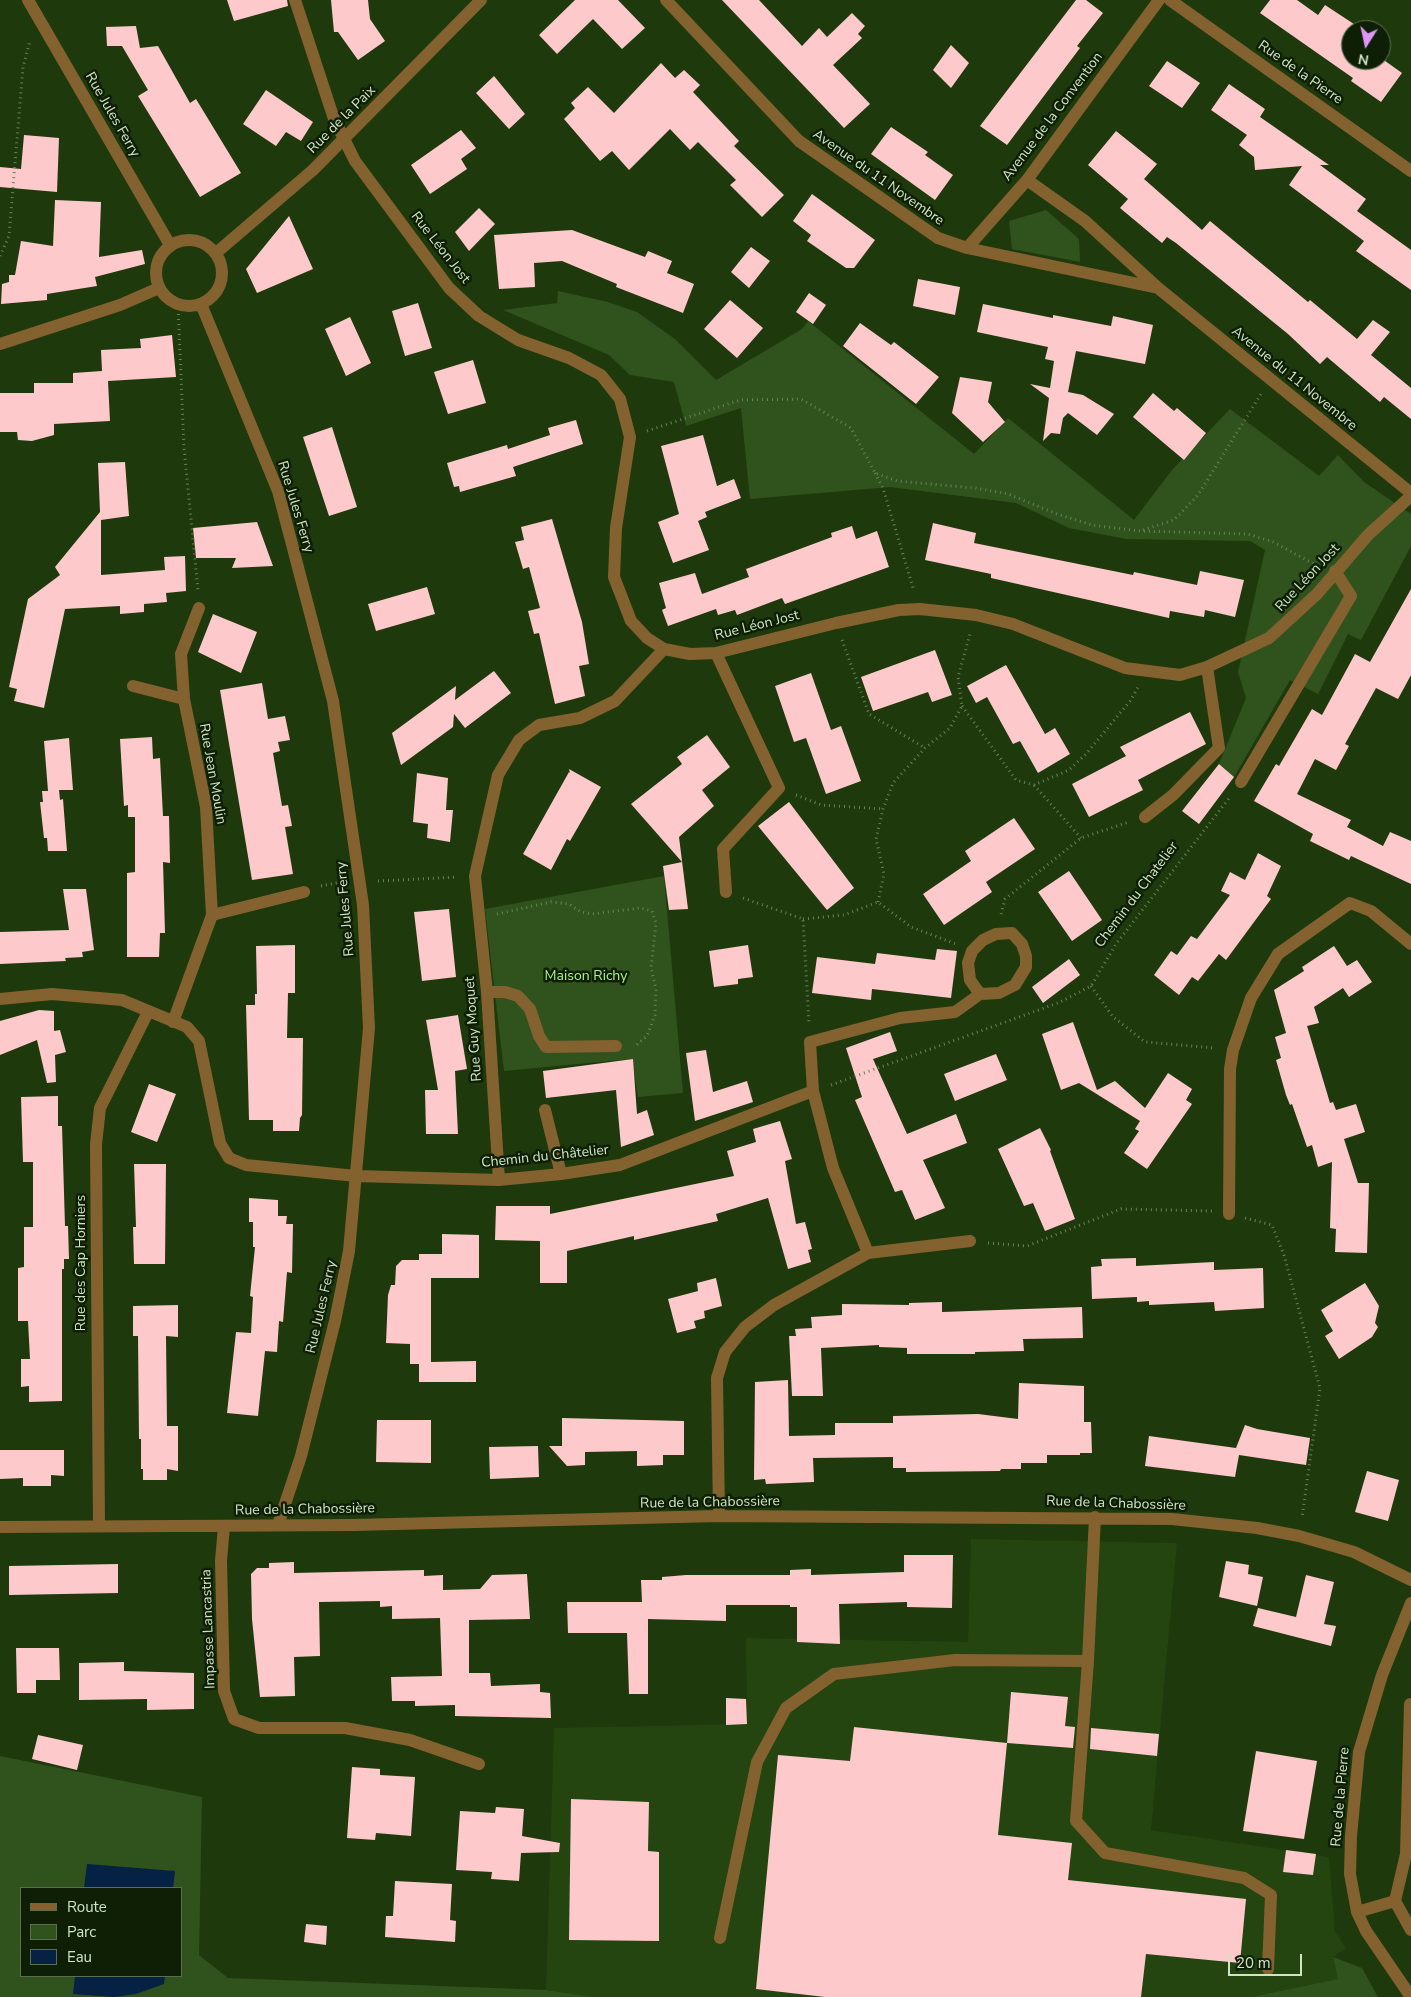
<!DOCTYPE html>
<html>
<head>
<meta charset="utf-8">
<style>
  body { margin:0 }
  #map { position:relative; width:1411px; height:1997px; overflow:hidden; background:#1e3a0c; font-family:"Nunito Sans",sans-serif }
  canvas { display:block }
  .legend { position:absolute; left:20px; top:1887px; width:162px; height:90px; box-sizing:border-box; background:#0e1f06; border:1px solid #5b6e52; margin:0; padding:6px 9px; list-style:none; font-size:15px; color:#cee4c3 }
  .legend li { display:flex; align-items:center; gap:10px; height:25px }
  .legend b { width:25px; border:1px solid #5b6e52 }
  .north { position:absolute; left:1341px; top:20px; width:50px; height:50px; box-sizing:border-box; background:#0e1f06; border:1px solid #5b6e52; border-radius:50%; rotate:190deg; font-size:14px; font-weight:700; line-height:20px; text-align:center; color:#cee4c3 }
  .north::after { content:''; display:block; margin:auto; width:18px; height:22px; background:#db99f5; clip-path:polygon(50% 0,100% 100%,50% 72%,0 100%) }
  .scale { position:absolute; left:1228px; top:1954px; width:74px; height:22px; box-sizing:border-box; border:2px solid #cee4c3; border-top:0; padding-left:6px; font-size:15px; line-height:18px; white-space:nowrap; color:#cee4c3; -webkit-text-stroke:4px #0e1f06; paint-order:stroke }
</style>
</head>
<body>
<div id="map">
<canvas width="1411" height="1997"></canvas>
<ul class="legend">
<li><b style="height:6px;background:#84622f"></b>Route</li>
<li><b style="height:14px;background:#30521d"></b>Parc</li>
<li><b style="height:14px;background:#052143"></b>Eau</li>
</ul>
<div class="north">N</div>
<div class="scale">20 m</div>
</div>
<script>
const ctx = document.querySelector('canvas').getContext('2d');
ctx.lineJoin = 'round';
function paint(path, color) { ctx.fillStyle = color; ctx.fill(path, 'evenodd'); }
const toPath = rows => new Path2D(rows.map(r => 'M' + r).join(''));
function trace(path, color, width, dash) { ctx.strokeStyle = color; ctx.lineWidth = width; ctx.lineCap = dash ? 'butt' : 'round'; ctx.setLineDash(dash || []); ctx.stroke(path); }
function drawText(font, color, halo, rows, align = 'center') {
  ctx.font = font + ' "Nunito Sans",sans-serif'; ctx.lineWidth = 5; ctx.setLineDash([]); ctx.textBaseline = 'middle'; ctx.strokeStyle = halo; ctx.fillStyle = color; for (const [text, x, y, turn = 0] of rows) {
    ctx.save(); ctx.translate(x, y); ctx.rotate((+turn || 0) * Math.PI / 180); ctx.textAlign = isNaN(turn) ? turn : align; if (halo) ctx.strokeText(text, 0, 0); ctx.fillText(text, 0, 0); ctx.restore();
  }
}
const built = toPath([
  [971,1539,1177,1543,1151,1830,1329,1857,1335,1931,1346,1949,1333,1957,1339,1979,1251,1997,594,1997,546,1990,554,1728,747,1724,746,1638,968,1642]
]);
const green = toPath([
  [1046,210,1079,239,1080,262,1012,249,1009,221],
  [558,291,608,302,637,312,675,339,716,380,802,329,808,321,974,454,1008,418,1134,520,1172,470,1230,409,1319,476,1338,455,1364,482,1411,514,1411,546,1361,640,1348,634,1318,694,1290,680,1234,777,1219,764,1246,698,1238,672,1265,550,1250,541,1126,539,1069,528,1016,503,890,487,750,499,741,408,686,426,674,382,630,375,609,355,503,310,557,303],
  [664,876,683,1093,638,1097,632,1059,504,1071,485,909],
  [0,1756,202,1797,199,1955,228,1978,546,1990,594,1997,0,1997],
  [21,1888,181,1888,181,1976,21,1976],
  [1333,1957,1362,1968,1378,1997,1251,1997,1338,1979]
]);
const water = toPath([
  [87,1864,175,1871,173,1888,84,1888],
  [75,1976,165,1976,164,1984,136,1994,114,1997,73,1994]
]);
const building = toPath([
  [227,0,287,0,288,6,234,21],
  [331,0,368,0,370,19,385,41,358,60,338,32,334,32],
  [575,0,618,0,645,28,622,49,593,19,557,54,539,35],
  [722,0,759,0,802,46,819,28,827,37,852,13,865,26,858,34,862,38,833,65,870,104,844,128],
  [1076,0,1086,0,1103,13,1077,46,1080,48,1007,145,980,126],
  [1270,0,1297,0,1318,15,1325,5,1360,28,1351,30,1351,60,1381,58,1402,73,1381,102,1351,81,1353,78,1260,13],
  [136,26,140,48,158,46,190,103,196,99,241,173,200,197,138,96,148,90,122,46,107,46,106,27],
  [951,45,969,63,951,88,933,70],
  [1167,61,1200,83,1182,108,1149,86],
  [661,63,675,78,684,70,700,85,693,92,739,141,734,146,784,195,762,217,730,185,736,180,698,142,690,150,670,129,629,170,612,151,600,161,564,119,575,108,571,103,588,87,614,113],
  [494,76,525,114,509,129,476,93],
  [1229,84,1265,109,1260,117,1329,165,1320,165,1366,199,1357,211,1411,250,1411,290,1356,251,1364,241,1289,185,1302,166,1255,170,1254,157,1239,145,1247,135,1211,110],
  [266,90,313,122,301,141,286,132,276,146,243,124],
  [891,127,928,152,925,155,953,175,935,200,871,154],
  [461,130,476,148,461,159,467,169,430,194,411,165],
  [1116,131,1157,164,1144,179,1202,230,1210,221,1308,302,1310,300,1357,339,1373,320,1390,332,1371,355,1411,388,1411,419,1384,397,1380,402,1327,357,1320,364,1288,334,1176,243,1167,237,1162,243,1120,208,1128,199,1088,165],
  [24,135,59,138,57,192,0,187,0,167,21,169],
  [812,194,875,240,854,268,846,268,807,241,811,235,793,221],
  [55,200,101,202,99,257,142,250,145,264,95,277,97,286,47,294,47,300,1,304,2,284,9,282,9,275,15,275,21,241,53,246],
  [479,208,495,224,469,251,455,232],
  [289,216,313,269,257,293,246,269],
  [572,230,645,257,648,251,672,261,667,273,694,284,683,313,616,287,617,284,562,261,534,263,535,287,499,289,494,235],
  [751,247,770,261,749,288,731,272],
  [918,279,960,287,955,315,913,306],
  [809,293,826,305,813,324,796,312],
  [730,300,763,328,737,358,704,329],
  [418,303,432,348,405,356,392,311],
  [983,304,1053,318,1053,315,1111,326,1113,316,1153,325,1145,364,1076,351,1068,392,1083,395,1114,414,1097,435,1068,413,1063,418,1060,434,1051,433,1043,441,1049,398,1030,384,1050,388,1054,361,1045,359,1048,347,977,332],
  [350,317,371,363,346,376,325,329],
  [860,323,891,345,894,342,939,377,916,404,843,346],
  [172,335,176,377,108,381,110,421,54,424,54,435,32,441,18,440,17,432,0,432,0,393,34,393,34,383,73,383,73,373,102,371,101,350,141,348,140,339],
  [473,360,486,403,448,414,434,372],
  [960,377,992,382,988,402,1005,422,983,442,952,413],
  [1153,393,1174,411,1177,408,1206,433,1184,460,1133,417],
  [576,420,583,444,513,467,516,476,460,492,459,486,454,487,447,463,507,445,508,449,550,435,548,428],
  [332,427,357,507,329,516,303,437],
  [703,435,717,486,734,479,741,498,705,512,707,517,698,521,709,550,673,563,658,522,679,514,661,446],
  [125,462,129,516,101,520,101,575,165,570,164,557,185,556,186,591,166,593,167,602,144,604,144,612,120,614,120,606,65,609,44,708,14,701,17,689,9,687,28,599,60,575,55,567,100,512,98,463],
  [552,519,582,622,589,664,579,666,585,696,555,704,539,633,534,634,528,611,540,608,529,567,523,569,515,542,524,540,521,527],
  [257,522,273,566,232,568,236,558,196,558,193,528],
  [933,523,976,533,974,543,1133,575,1134,572,1197,585,1200,571,1244,580,1235,617,1205,610,1204,617,1170,611,1169,618,991,578,991,574,925,560],
  [852,526,856,539,877,531,889,567,785,604,782,598,737,615,735,610,718,615,716,609,668,626,662,610,666,608,659,583,695,573,702,594,749,577,746,569,832,537,831,533],
  [427,587,435,614,376,631,368,604],
  [1411,589,1411,675,1398,699,1376,688,1345,744,1349,746,1336,770,1315,759,1297,794,1351,820,1347,827,1383,846,1390,832,1411,841,1411,884,1351,856,1349,860,1310,841,1313,834,1254,801,1276,764,1279,766,1312,709,1322,715,1355,654,1370,662],
  [213,614,257,632,241,673,198,652],
  [935,650,952,695,932,702,928,692,873,711,861,677],
  [1006,665,1045,734,1055,728,1070,754,1038,773,1020,741,1013,744,987,697,976,703,967,686],
  [494,671,511,693,465,728,454,714,453,727,401,765,392,733,456,686,455,700],
  [811,673,831,730,841,726,861,781,826,794,806,738,794,742,775,686],
  [262,683,268,719,285,716,290,740,278,742,280,751,273,753,282,806,288,805,292,826,285,827,293,874,252,880,220,690],
  [1190,712,1206,744,1138,780,1143,790,1089,817,1072,784,1126,756,1120,747],
  [707,735,730,767,702,790,714,806,679,837,688,909,669,910,663,866,682,862,631,804,682,764,677,757],
  [152,737,153,759,160,758,163,816,169,816,170,863,163,862,165,933,160,933,159,957,127,957,127,873,135,872,135,817,128,817,128,805,124,806,120,739],
  [69,738,73,790,59,790,60,800,63,799,67,851,48,851,47,838,44,838,40,802,43,802,42,791,48,791,44,741],
  [1219,764,1234,777,1199,824,1182,811],
  [569,769,601,787,570,841,567,839,551,870,523,854,569,772,570,773],
  [417,773,448,778,446,810,453,810,450,842,427,838,428,824,413,822],
  [789,802,854,888,827,910,758,826],
  [1014,818,1035,849,986,882,992,892,944,925,923,894,971,861,965,851],
  [1258,853,1281,866,1267,896,1271,899,1226,960,1219,954,1198,981,1192,977,1179,995,1154,975,1171,951,1177,955,1191,936,1197,939,1230,895,1221,891,1230,872,1245,880],
  [1069,871,1102,920,1072,941,1038,892],
  [63,889,86,889,94,950,82,952,83,957,65,958,66,961,0,964,0,932,69,930],
  [449,909,456,977,422,981,414,912],
  [295,945,295,993,288,993,287,1038,303,1038,302,1115,300,1118,299,1131,273,1131,273,1120,249,1120,246,1005,255,1005,255,994,257,994,256,946],
  [748,945,753,977,738,979,738,984,714,987,709,951],
  [1334,946,1347,966,1357,960,1372,982,1349,997,1343,988,1314,1007,1319,1023,1307,1026,1330,1103,1333,1102,1336,1110,1356,1104,1365,1132,1344,1139,1358,1183,1369,1183,1367,1253,1335,1252,1336,1229,1330,1228,1332,1162,1318,1167,1312,1145,1307,1147,1292,1104,1290,1105,1286,1095,1276,1060,1281,1058,1275,1037,1286,1033,1274,990,1304,971,1302,967],
  [937,949,957,951,951,998,872,989,871,1000,812,993,817,957,875,964,877,953,935,960],
  [1069,959,1080,975,1043,1003,1032,987],
  [39,1010,54,1011,54,1031,60,1030,66,1052,55,1055,56,1082,47,1083,37,1040,0,1055,0,1021],
  [458,1015,467,1069,455,1071,458,1134,426,1134,425,1090,438,1090,426,1020],
  [1073,1022,1097,1090,1115,1081,1145,1108,1168,1073,1192,1089,1186,1100,1192,1104,1147,1169,1124,1153,1139,1131,1135,1129,1140,1121,1079,1083,1061,1090,1042,1034],
  [890,1032,897,1051,873,1059,907,1134,956,1114,967,1143,923,1160,945,1208,915,1220,902,1190,895,1192,855,1100,862,1097,846,1048],
  [706,1050,713,1092,747,1081,753,1102,695,1121,686,1053],
  [996,1054,1007,1080,955,1101,944,1074],
  [633,1059,637,1114,647,1110,654,1135,621,1147,616,1090,546,1098,543,1071],
  [149,1084,176,1094,157,1142,131,1132],
  [58,1096,58,1126,62,1126,65,1226,68,1226,69,1259,64,1259,64,1269,62,1269,62,1401,29,1402,29,1386,21,1387,21,1359,30,1359,28,1321,18,1321,18,1268,24,1267,24,1227,33,1227,33,1162,23,1162,21,1097],
  [780,1121,792,1159,785,1161,796,1224,805,1222,812,1249,808,1250,811,1262,788,1269,768,1198,716,1214,718,1221,634,1240,634,1236,567,1251,567,1283,540,1283,540,1241,495,1240,496,1206,550,1206,550,1214,734,1176,727,1151,756,1142,753,1129],
  [1040,1128,1051,1150,1050,1151,1075,1219,1045,1231,1033,1203,1024,1206,998,1149],
  [134,1164,166,1164,165,1264,134,1264,133,1227,136,1227],
  [249,1198,278,1200,278,1216,287,1216,286,1224,293,1224,292,1273,287,1272,283,1322,279,1321,277,1352,265,1351,258,1416,227,1413,236,1332,251,1333,253,1297,250,1296,255,1247,253,1247,253,1222,249,1222],
  [442,1234,479,1235,479,1278,431,1278,431,1362,476,1361,476,1382,419,1382,419,1364,410,1364,410,1344,386,1343,388,1295,391,1285,395,1285,396,1266,402,1260,419,1260,419,1254,442,1254],
  [1136,1258,1136,1266,1214,1262,1214,1270,1263,1268,1264,1308,1215,1311,1214,1302,1149,1305,1149,1301,1137,1302,1137,1297,1092,1299,1091,1267,1102,1266,1101,1259],
  [716,1278,722,1306,704,1311,705,1318,694,1321,696,1328,677,1333,668,1299,698,1291,697,1283],
  [1365,1283,1379,1306,1375,1323,1378,1327,1372,1337,1339,1359,1325,1336,1333,1331,1321,1310],
  [942,1302,942,1312,1082,1307,1083,1338,1023,1339,1024,1351,975,1352,975,1354,907,1354,907,1348,879,1347,879,1345,821,1348,823,1396,792,1396,789,1336,796,1336,795,1329,812,1328,811,1317,842,1315,842,1304,909,1305,909,1303],
  [178,1305,178,1337,166,1336,167,1426,178,1426,178,1471,167,1469,167,1480,143,1480,143,1469,141,1469,141,1439,139,1439,138,1336,133,1336,133,1306],
  [788,1380,789,1436,835,1435,835,1423,893,1423,893,1416,978,1414,1018,1419,1019,1383,1084,1386,1084,1422,1091,1422,1092,1453,1080,1453,1080,1455,1047,1455,1047,1463,1021,1463,1021,1469,1001,1469,1000,1471,906,1472,906,1468,893,1468,893,1457,813,1458,814,1482,766,1484,765,1479,754,1480,755,1382],
  [562,1418,684,1421,684,1455,663,1455,663,1465,637,1466,637,1451,585,1452,585,1465,567,1466,549,1446,562,1446],
  [377,1420,431,1420,431,1463,376,1462],
  [1245,1425,1257,1429,1310,1438,1306,1465,1239,1455,1235,1477,1145,1466,1149,1436,1236,1448],
  [538,1446,539,1477,490,1479,489,1447],
  [0,1450,64,1450,64,1476,51,1475,51,1486,23,1486,23,1478,0,1479],
  [1367,1471,1399,1480,1388,1521,1355,1512],
  [904,1555,953,1555,952,1608,907,1607,907,1602,839,1604,840,1644,797,1642,797,1607,790,1607,790,1605,726,1605,726,1621,648,1619,648,1694,629,1694,627,1633,568,1633,567,1602,642,1602,641,1580,662,1580,662,1577,686,1575,790,1575,790,1570,811,1569,811,1575,904,1572],
  [1226,1561,1249,1565,1248,1574,1263,1577,1257,1606,1219,1597],
  [294,1562,294,1573,424,1570,424,1576,443,1575,443,1590,480,1589,492,1575,527,1574,530,1619,469,1620,469,1673,490,1673,491,1686,540,1684,540,1692,550,1693,551,1718,455,1716,455,1705,415,1706,415,1701,392,1701,391,1677,442,1676,440,1618,392,1619,392,1606,380,1607,380,1601,319,1602,320,1656,294,1657,295,1696,260,1697,252,1619,251,1574,257,1568,269,1568,269,1563],
  [118,1564,118,1593,9,1595,9,1566],
  [1306,1575,1334,1582,1324,1624,1336,1626,1331,1646,1253,1626,1258,1608,1296,1617],
  [16,1648,59,1648,60,1680,36,1680,36,1693,17,1693],
  [124,1662,124,1671,194,1673,194,1709,147,1710,147,1699,79,1700,79,1663],
  [1011,1692,1068,1697,1065,1726,1075,1727,1073,1748,1007,1743],
  [726,1698,746,1699,747,1724,726,1725],
  [854,1727,1007,1743,998,1835,1072,1843,1068,1880,1246,1899,1240,1963,1146,1954,1141,1997,825,1997,756,1989,778,1755,850,1761],
  [1091,1728,1159,1734,1157,1756,1090,1749],
  [38,1735,83,1745,77,1770,32,1759],
  [1256,1751,1317,1761,1304,1839,1243,1831],
  [352,1767,380,1769,380,1775,415,1777,411,1836,376,1833,375,1840,347,1838],
  [571,1799,649,1802,648,1851,659,1852,659,1941,569,1940],
  [496,1807,524,1809,522,1836,560,1843,559,1852,521,1853,519,1881,491,1879,492,1872,456,1870,460,1811,495,1813],
  [1286,1850,1316,1854,1313,1875,1283,1872],
  [395,1881,452,1884,450,1920,456,1921,455,1942,385,1937,386,1916,393,1916],
  [306,1924,327,1926,326,1945,304,1942]
]);
const path = toPath([
  [0,256,9,236,23,67,30,41],
  [178,304,184,448,198,590],
  [647,431,740,400,801,399,851,428,875,473,897,481,975,488,1008,494,1057,514,1092,525,1140,531,1248,534,1273,542,1318,566],
  [875,473,883,488,914,591],
  [1143,530,1174,520,1198,495,1261,394],
  [842,640,869,714,925,748],
  [962,706,1016,780,1034,785,1069,770,1086,754,1131,700,1138,687],
  [1034,785,1081,838],
  [796,795,821,805,883,809],
  [378,881,457,877],
  [321,886,342,882],
  [743,898,803,919,809,1024],
  [878,902,884,874,876,839,883,809,893,783,925,748,950,728,962,706,958,677,970,634],
  [497,914,551,902,569,904,581,912,592,914,640,908,652,911,656,923,651,968,656,989,655,1015,647,1036,634,1047],
  [1001,914,1005,899,1081,838,1129,822],
  [803,919,844,915,878,902,911,927,956,944],
  [1091,986,1113,1017,1145,1042,1215,1048],
  [831,1085,1058,1003,1091,986,1116,944,1230,797],
  [1245,1218,1272,1225,1284,1255,1320,1388,1302,1518],
  [988,1243,1027,1246,1121,1209,1212,1211]
]);
const minor = toPath([
  [28,0,170,245],
  [295,0,334,119,355,161,449,288,479,316,518,340,569,358,601,375,620,399,630,437,616,528,614,577,631,621,647,638,664,649,690,654,716,653,836,623,899,610,920,609,976,615,1013,624,1125,668,1180,675,1207,667,1269,638,1317,594,1368,535,1411,496],
  [666,0,799,141,938,238,967,248,1158,288],
  [1170,0,1411,171],
  [1027,180,1085,221,1158,288,1411,493],
  '156 273a33 33 0 1 1 66 0a33 33 0 1 1-66 0Z',
  [967,248,1027,180,1159,0],
  [216,253,313,170,481,0],
  [201,304,278,491,333,701,363,905,369,1028,349,1251,335,1321,301,1456,278,1525],
  [0,344,120,305,159,288],
  [716,653,779,788,723,849,726,892],
  [133,686,184,699,206,807,212,915,173,1022],
  [184,699,181,654,199,608],
  [1241,782,1351,596,1335,571],
  [1145,817,1173,795,1219,748,1207,667],
  [212,915,304,892],
  [487,992,505,992,518,996,530,1009,539,1036,546,1047,616,1046],
  [0,999,52,994,122,1000,187,1027,199,1041,220,1143,229,1158,246,1165,356,1176,499,1180,561,1174,620,1165,813,1091],
  [545,1110,561,1174],
  [499,1180,487,992,475,876,498,775,519,740,539,725,580,718,615,701,664,649],
  [1229,1214,1230,1069,1233,1050,1251,998,1278,954,1350,903,1371,911,1411,944],
  [868,1253,833,1168,813,1091,810,1042,900,1018,955,1012,980,994,970,980,968,963,972,951,983,940,996,934,1012,933,1022,944,1026,956,1026,967,1015,985,999,993,980,994],
  [719,1516,717,1378,725,1352,745,1327,774,1305,868,1253,970,1241],
  [99,1526,96,1144,100,1108,148,1012],
  [224,1526,221,1561,224,1691,234,1719,259,1728,345,1728,410,1740,479,1764],
  [0,1527,354,1525,719,1516,1172,1519,1257,1528,1299,1536,1354,1552,1411,1580],
  [1411,1603,1382,1675,1359,1752,1351,1836,1350,1874,1357,1912,1366,1931,1411,1997],
  [1088,1661,1076,1821,1105,1853,1244,1878,1271,1895,1268,1969],
  [1395,1901,1411,1930],
  [1357,1912,1395,1901,1406,1854,1410,1704],
  [720,1938,757,1762,786,1708,834,1674,955,1660,1088,1661,1095,1517]
]);
const streetNames = [
  ["Rue de la Pierre",1300,73,35],
  ["Rue Jules Ferry",112,115,60],
  ["Avenue de la Convention",1053,117,-53],
  ["Rue de la Paix",342,120,-45],
  ["Avenue du 11 Novembre",878,178,35],
  ["Rue Léon Jost",440,248,52],
  ["Avenue du 11 Novembre",1294,379,39],
  ["Rue Jules Ferry",295,507,73],
  ["Rue Léon Jost",1308,578,-47],
  ["Rue Léon Jost",757,626,-14],
  ["Rue Jean Moulin",212,774,80],
  ["Chemin du Chatelier",1137,895,-53],
  ["Rue Jules Ferry",346,909,-95],
  ["Rue Guy Moquet",474,1029,-94],
  ["Chemin du Châtelier",545,1157,-6],
  ["Rue des Cap Horniers",82,1263,-90],
  ["Rue Jules Ferry",322,1307,-77],
  ["Rue de la Chabossière",710,1503,-1],
  ["Rue de la Chabossière",1116,1504,2],
  ["Rue de la Chabossière",305,1510,-1],
  ["Impasse Lancastria",209,1629,-92],
  ["Rue de la Pierre",1341,1797,-85]
];
const parkNames = [
  ["Maison Richy",586,977]
];
paint(built, '#244410');
paint(green, '#30521d');
paint(water, '#052143');
paint(building, '#fdc9cb');
trace(path, '#688259', 3, [1, 4]);
trace(minor, '#84622f', 12);
drawText('14px', '#cee4c3', '#0e1f06', streetNames);
drawText('14px', '#acf089', '#0e1f06', parkNames);
</script>
</body>
</html>
